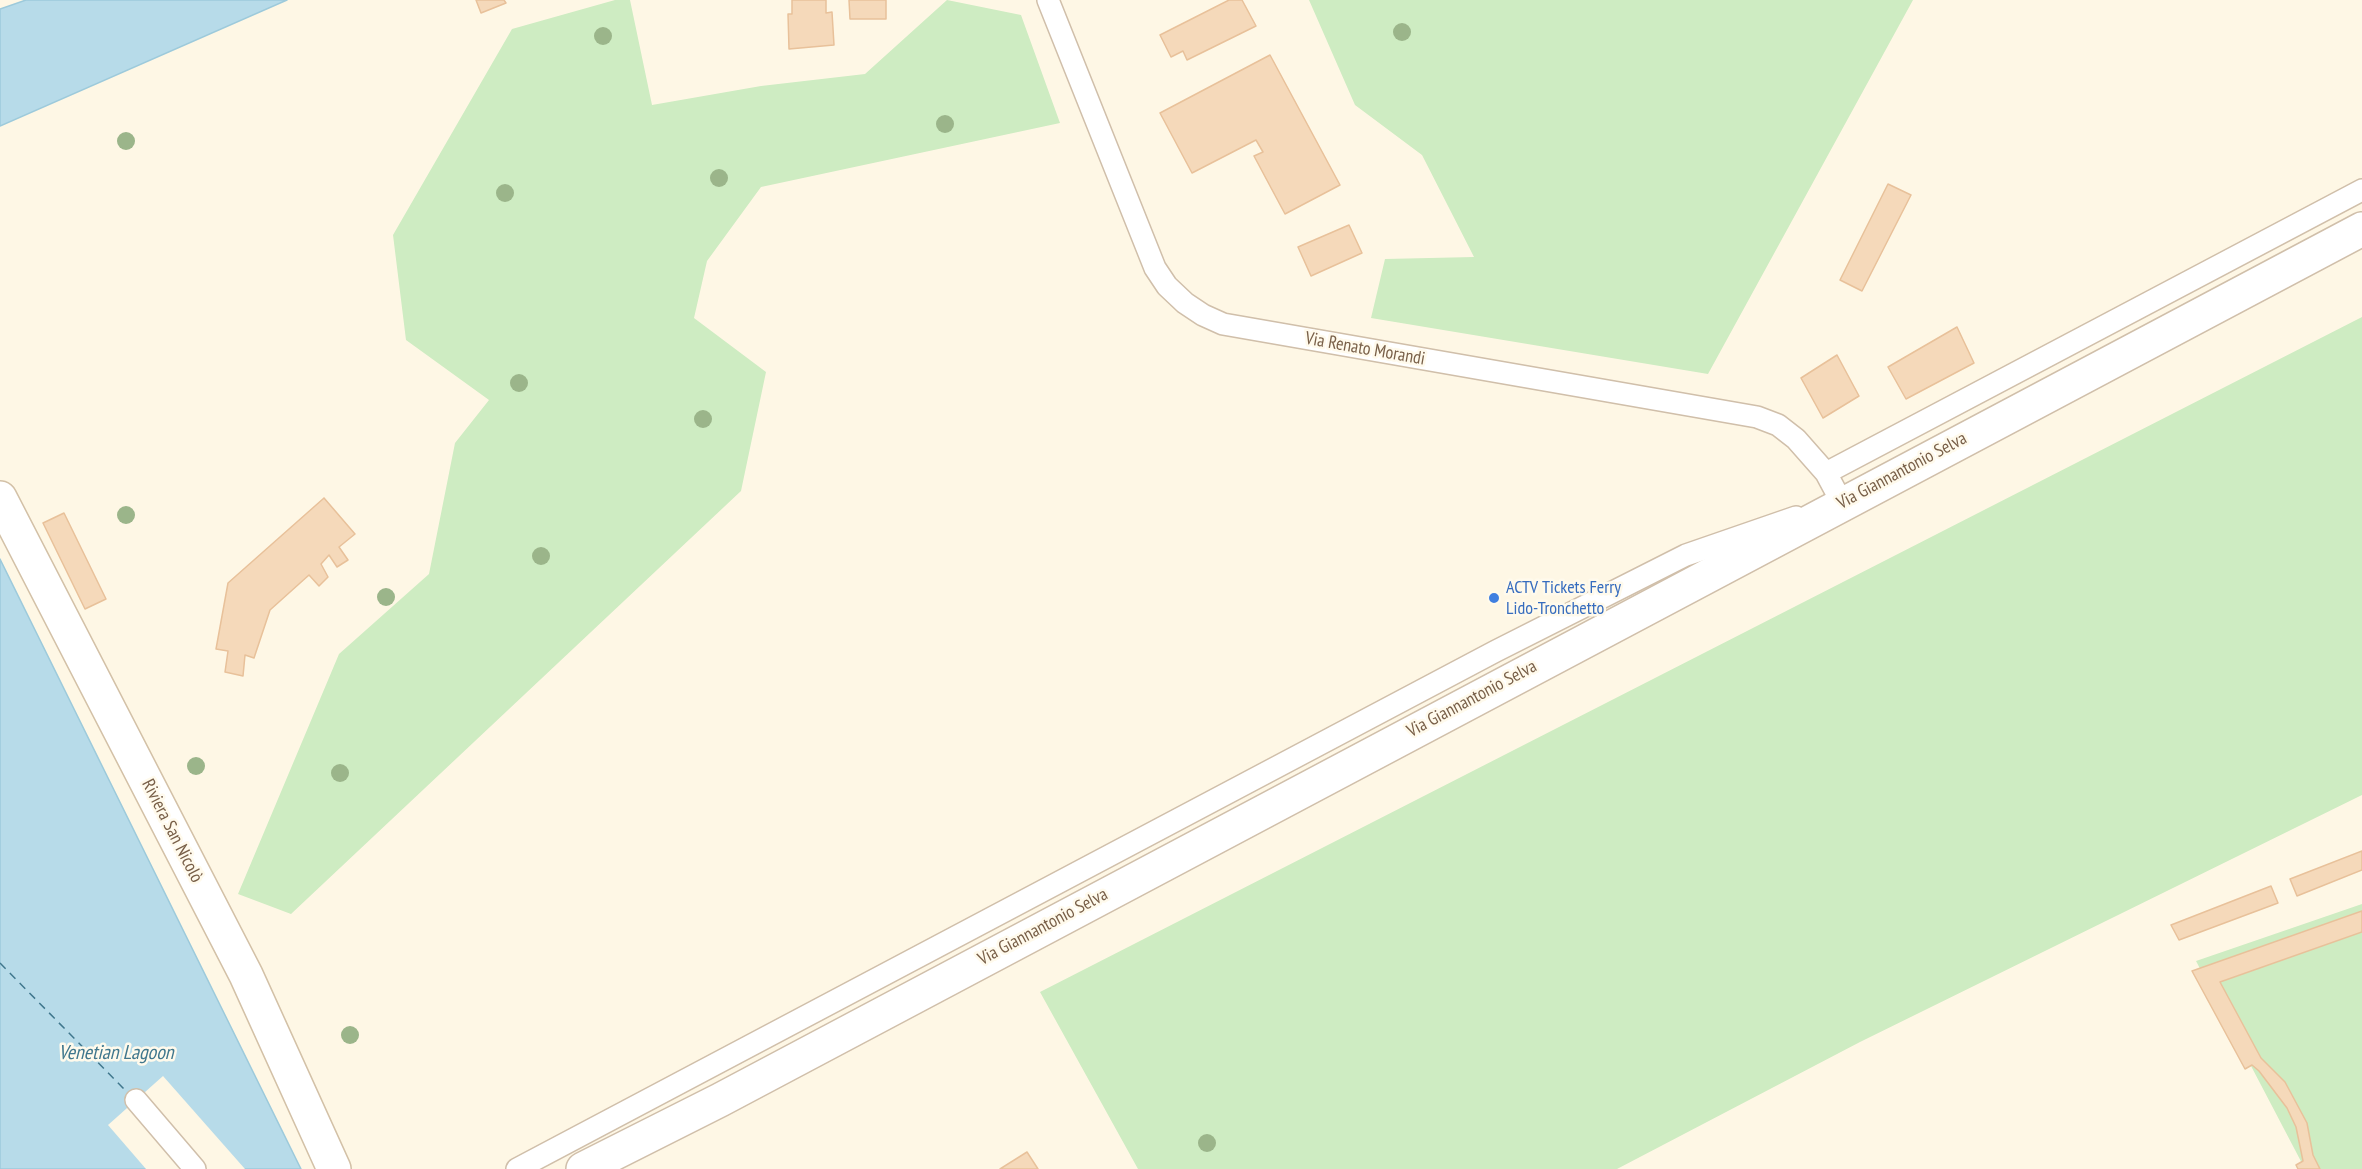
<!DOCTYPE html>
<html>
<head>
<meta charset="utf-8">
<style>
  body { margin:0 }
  canvas { display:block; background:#fef7e5 }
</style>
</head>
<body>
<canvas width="2362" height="1169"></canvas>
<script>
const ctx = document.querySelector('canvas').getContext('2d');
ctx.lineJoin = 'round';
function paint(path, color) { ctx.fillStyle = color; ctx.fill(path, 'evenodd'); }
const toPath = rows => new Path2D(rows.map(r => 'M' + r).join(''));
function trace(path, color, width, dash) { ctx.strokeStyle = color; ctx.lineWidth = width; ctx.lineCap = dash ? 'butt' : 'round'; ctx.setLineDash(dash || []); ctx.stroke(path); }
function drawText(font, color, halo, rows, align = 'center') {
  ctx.font = font + ' "PT Sans Narrow",sans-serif'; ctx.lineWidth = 5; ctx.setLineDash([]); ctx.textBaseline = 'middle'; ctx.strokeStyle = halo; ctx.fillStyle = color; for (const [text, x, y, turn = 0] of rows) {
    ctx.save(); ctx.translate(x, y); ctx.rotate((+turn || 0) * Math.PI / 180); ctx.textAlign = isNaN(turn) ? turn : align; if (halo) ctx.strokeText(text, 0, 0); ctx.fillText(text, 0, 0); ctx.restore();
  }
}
const green = toPath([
  [615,0,630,0,652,105,761,86,865,74,947,0,1021,15,1060,123,761,187,707,261,694,318,766,372,741,491,291,914,238,894,339,654,429,574,455,443,489,400,406,340,393,235,512,29],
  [1309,0,1913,0,1708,374,1371,318,1385,259,1474,257,1422,155,1355,105],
  [2362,317,2362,795,1860,1042,1617,1169,1138,1169,1040,992],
  [2362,904,2362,1169,2305,1169,2196,961]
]);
const water = toPath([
  [26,0,287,0,0,126,0,9,26,0],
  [0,559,301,1169,0,1169,0,559]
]);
const pier = toPath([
  [163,1076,245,1169,146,1169,108,1125]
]);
const ferry = toPath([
  [0,963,128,1093]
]);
const building = toPath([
  [476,0,504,0,506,3,481,13,476,0],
  [792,0,826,0,826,13,832,12,834,45,789,49,788,14,792,14,792,0],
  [849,0,886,0,886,19,850,19,849,0],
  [1229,0,1242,0,1256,26,1187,60,1183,51,1171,57,1160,35,1229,0],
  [1270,55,1340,185,1285,214,1254,156,1263,152,1256,140,1192,173,1160,113,1270,55],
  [1888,184,1911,195,1862,291,1840,280,1888,184],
  [1349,225,1362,253,1311,276,1298,247,1349,225],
  [1957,327,1974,363,1906,399,1888,367,1957,327],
  [1837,355,1859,396,1823,418,1801,378,1837,355],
  [324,498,355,534,339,547,348,560,337,567,329,555,321,564,328,577,319,586,309,575,270,610,254,658,245,655,243,676,225,672,228,651,216,649,228,583,324,498],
  [64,513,106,599,85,609,43,523,64,513],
  [2362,851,2362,870,2297,896,2290,879,2362,851],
  [2271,886,2278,903,2179,940,2171,925,2271,886],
  [2362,911,2362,932,2220,982,2261,1058,2285,1082,2307,1123,2313,1155,2320,1169,2298,1169,2296,1165,2303,1161,2296,1127,2287,1108,2259,1071,2252,1065,2245,1069,2192,971,2362,911],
  [1027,1152,1038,1169,1000,1169,1027,1152]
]);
const lane = toPath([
  [1048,0,1155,268,1167,286,1185,303,1203,315,1223,324,1757,417,1778,425,1796,439,1826,473,1842,503,1829,507],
  [1826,473,2362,190],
  [136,1100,195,1169],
  [517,1169,1496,651,1686,555,1796,517]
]);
const street = toPath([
  [583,1169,720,1100,2362,229]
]);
const secondary = toPath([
  [0,498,246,975,334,1169]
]);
const trees = [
  [1402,32],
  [603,36],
  [945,124],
  [126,141],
  [719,178],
  [505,193],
  [519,383],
  [703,419],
  [126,515],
  [541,556],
  [386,597],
  [196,766],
  [340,773],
  [350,1035],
  [1207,1143]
];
const markers = [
  [1494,598,6,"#3f7fe0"]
];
const streetNames = [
  ["Via Renato Morandi",1365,349,10],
  ["Via Giannantonio Selva",1902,471,-28],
  ["Via Giannantonio Selva",1472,699,-28],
  ["Riviera San Nicolò",172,831,63],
  ["Via Giannantonio Selva",1043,927,-28]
];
const shopNames = [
  ["ACTV Tickets Ferry",1506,588],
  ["Lido-Tronchetto",1506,609]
];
const waterNames = [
  ["Venetian Lagoon",116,1053]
];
paint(green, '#ceecc2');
paint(water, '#b7dbe9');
trace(water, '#9dcadb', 1.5);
paint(pier, '#fef7e5');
trace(ferry, '#40778d', 1.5, [8, 6]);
paint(building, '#f5d9ba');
trace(building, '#e8c19a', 1.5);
trace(lane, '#d0bfaa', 24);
trace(street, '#d0bfaa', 36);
trace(secondary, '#d3c1a7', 36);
trace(lane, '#fff', 21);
trace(street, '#fff', 33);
trace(secondary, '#fff', 33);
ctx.fillStyle = '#9bb58a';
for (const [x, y] of trees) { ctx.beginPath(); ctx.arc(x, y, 9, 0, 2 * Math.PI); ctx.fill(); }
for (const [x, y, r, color] of markers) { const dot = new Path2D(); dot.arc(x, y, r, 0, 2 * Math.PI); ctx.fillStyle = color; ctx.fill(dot); trace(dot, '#fffaec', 2); }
drawText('18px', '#785f48', '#fffaec', streetNames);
drawText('18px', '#366cbe', '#fffaec', shopNames, 'left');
drawText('italic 20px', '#40778d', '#fffaec', waterNames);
</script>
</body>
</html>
